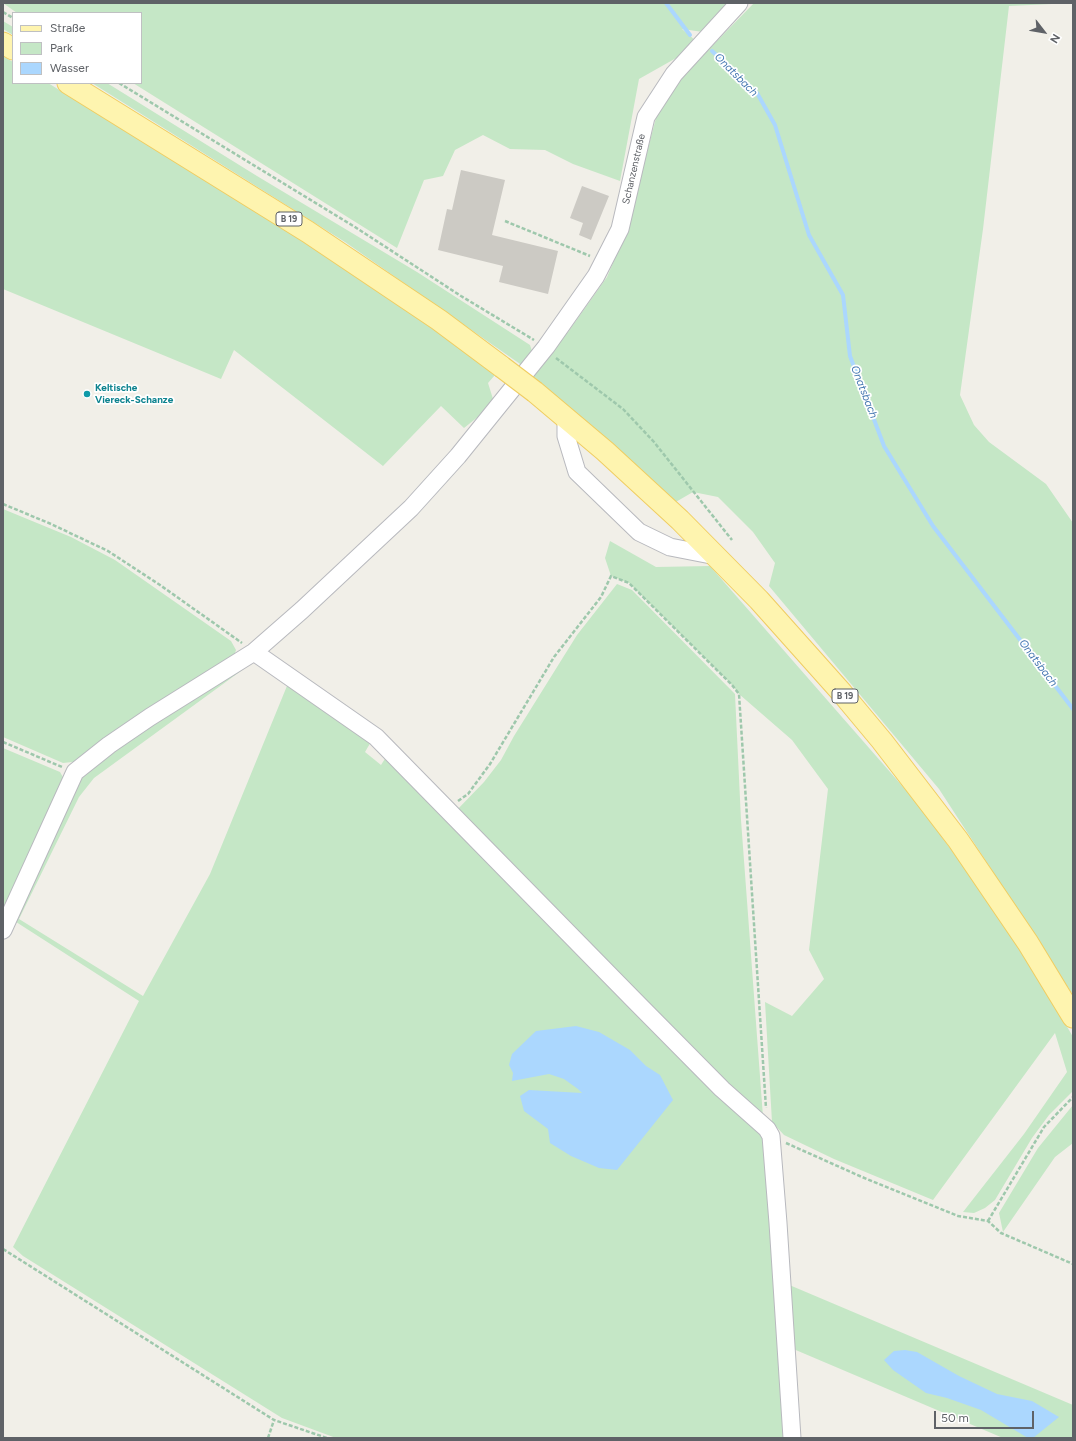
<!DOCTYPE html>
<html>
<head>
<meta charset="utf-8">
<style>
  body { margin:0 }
  #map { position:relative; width:1076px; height:1441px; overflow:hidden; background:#f1efe8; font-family:Figtree,sans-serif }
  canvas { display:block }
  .frame { position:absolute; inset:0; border:4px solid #5f6267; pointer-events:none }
  .legend { position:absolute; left:12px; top:12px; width:130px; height:72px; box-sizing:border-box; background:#fff; border:1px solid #bfc0c2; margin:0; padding:5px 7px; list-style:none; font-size:12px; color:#5f6267 }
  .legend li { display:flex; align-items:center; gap:8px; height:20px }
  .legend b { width:20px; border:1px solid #bfc0c2 }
  .north { position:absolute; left:1024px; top:12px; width:40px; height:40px; -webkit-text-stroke:3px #fff; paint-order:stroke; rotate:121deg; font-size:11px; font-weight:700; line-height:16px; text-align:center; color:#5f6267 }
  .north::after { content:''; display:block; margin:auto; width:14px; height:18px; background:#5f6267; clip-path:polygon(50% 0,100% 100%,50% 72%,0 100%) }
  .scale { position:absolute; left:934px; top:1411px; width:100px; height:18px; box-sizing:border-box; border:2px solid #5f6267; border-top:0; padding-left:5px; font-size:12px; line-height:14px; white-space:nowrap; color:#5f6267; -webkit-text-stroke:3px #fff; paint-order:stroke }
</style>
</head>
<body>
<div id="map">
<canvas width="1076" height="1441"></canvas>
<div class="frame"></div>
<ul class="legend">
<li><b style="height:5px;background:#fef4af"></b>Straße</li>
<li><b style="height:11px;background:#c5e7c6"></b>Park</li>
<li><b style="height:11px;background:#abd7fe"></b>Wasser</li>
</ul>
<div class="north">N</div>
<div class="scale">50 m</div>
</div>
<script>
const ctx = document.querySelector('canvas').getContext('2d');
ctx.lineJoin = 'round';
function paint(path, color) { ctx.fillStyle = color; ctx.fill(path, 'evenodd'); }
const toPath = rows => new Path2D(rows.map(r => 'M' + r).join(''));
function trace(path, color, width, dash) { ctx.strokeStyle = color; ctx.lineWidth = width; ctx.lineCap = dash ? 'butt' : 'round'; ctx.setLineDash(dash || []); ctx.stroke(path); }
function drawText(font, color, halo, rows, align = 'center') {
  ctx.font = font + ' Figtree,sans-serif'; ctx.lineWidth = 3.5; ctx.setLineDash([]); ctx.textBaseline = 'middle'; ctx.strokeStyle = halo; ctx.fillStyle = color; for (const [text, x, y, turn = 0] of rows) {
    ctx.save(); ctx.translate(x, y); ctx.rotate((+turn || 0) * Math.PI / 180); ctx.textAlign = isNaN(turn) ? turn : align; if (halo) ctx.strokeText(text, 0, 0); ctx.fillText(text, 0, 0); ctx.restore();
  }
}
const green = toPath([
  [3,3,739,3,710,33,682,29,696,41,678,57,639,79,620,181,573,164,545,150,510,149,483,135,455,150,443,176,424,180,397,248,133,83,141,83,141,13,17,13],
  [754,3,1073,3,1009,6,983,229,960,395,974,425,989,442,1046,484,1073,523,1073,995,939,789,769,586,775,563,753,532,718,497,693,492,674,503,526,374,546,347,568,332,607,277,626,232,656,118,675,84],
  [3,21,13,27,13,35,3,29],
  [3,56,13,62,13,83,48,83,281,226,403,306,495,375,488,383,493,399,479,416,464,428,441,406,383,466,234,350,221,379,3,289],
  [92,83,107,83,257,176,417,272,530,345,533,354,523,366,345,242],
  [3,509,71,537,115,560,231,641,236,650,233,659,81,761,63,763,3,737],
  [610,541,656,567,710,566,918,804,994,909,1046,990,1073,1037,1073,1091,1049,1115,1032,1138,995,1200,985,1208,974,1213,963,1212,1024,1134,1067,1072,1055,1033,933,1200,834,1159,784,1135,772,1122,765,1002,792,1016,824,979,809,950,828,789,792,740,739,694,732,685,629,583,611,576,605,558],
  [617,584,632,590,735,694,741,820,763,1117,560,920,455,812,484,782,501,760,514,736,577,635],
  [256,660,94,778,79,797,19,919,143,996,210,874,289,681,372,740,365,752,381,765,388,754,766,1135,789,1438,336,1438,282,1418,23,1256,13,1247,139,1001,13,920,75,786,91,766,246,662],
  [3,748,60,772,64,779,51,803,50,816,3,917],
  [1073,1105,1073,1143,1055,1157,1003,1232,999,1213,1038,1148],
  [787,1284,1073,1405,1073,1438,1003,1438,791,1348]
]);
const water = toPath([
  [576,1026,599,1032,630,1050,646,1066,660,1075,673,1100,617,1170,599,1168,571,1156,550,1143,548,1129,524,1111,520,1096,529,1090,582,1093,578,1089,564,1079,549,1074,512,1081,513,1073,509,1065,512,1054,536,1031],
  [905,1350,917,1352,959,1376,997,1394,1032,1401,1059,1417,1033,1438,1028,1438,981,1410,947,1398,926,1393,893,1370,884,1360,894,1351]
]);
const stream = toPath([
  [666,3,690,35],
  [712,51,757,93,775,125,809,235,843,295,850,356,884,446,933,526,1073,709]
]);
const building = toPath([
  [461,170,505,180,492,235,558,251,548,294,499,282,503,266,438,250,447,209,452,210],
  [582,186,609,196,591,240,579,235,583,223,570,218]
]);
const path = toPath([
  [3,12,13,18],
  [119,83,355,227,461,296,534,340],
  [505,221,590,256],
  [556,358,623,409,654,442,732,540],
  [3,504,51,524,108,551,160,585,242,643],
  [3,742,62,767],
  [458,801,468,794,490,764,554,657,601,597,611,576,629,583,732,685,739,694,766,1108],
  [786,1143,862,1177,958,1216,988,1221,1001,1233,1073,1264],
  [988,1221,1044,1127,1073,1097],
  [3,1249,274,1420,327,1438],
  [268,1438,274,1420]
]);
const minor = toPath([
  [566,418,566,436,577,472,639,532,670,547,716,556],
  [254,652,376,737,633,999,722,1089,767,1129,771,1136,778,1223,792,1438],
  [3,930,75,772,109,745,150,717,254,652,302,610,411,508,458,456,546,347,596,276,620,229,646,117,674,74,739,3]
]);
const major = toPath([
  [3,43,13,49],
  [68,83,308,232,439,320,502,367],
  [535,392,605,451,680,520,759,600,842,693,882,741,958,840,1028,943,1073,1017]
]);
const majorBridge = toPath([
  [502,367,535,392]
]);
const markers = [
  [87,394,4,"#0f9aa8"]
];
const shields = [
  [289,219,26],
  [845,696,26]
];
const shieldNames = [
  ["B 19",289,219],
  ["B 19",845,696]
];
const streetNames = [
  ["Schanzenstraße",634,169,-77]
];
const cultureNames = [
  ["Keltische",95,388],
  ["Viereck-Schanze",95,400]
];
const waterNames = [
  ["Onatsbach",736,75,45],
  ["Onatsbach",864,392,69],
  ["Onatsbach",1038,663,53]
];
paint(green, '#c5e7c6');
paint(water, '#abd7fe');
trace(stream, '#abd7fe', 4);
paint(building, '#cccac4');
trace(minor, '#b8b9be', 19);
trace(major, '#f0cd61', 23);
trace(path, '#9ec8ac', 2.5, [4, 2]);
trace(minor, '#fff', 17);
trace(major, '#fef4af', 21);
trace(majorBridge, '#f0cd61', 23, []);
trace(majorBridge, '#fef4af', 21);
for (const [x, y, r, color] of markers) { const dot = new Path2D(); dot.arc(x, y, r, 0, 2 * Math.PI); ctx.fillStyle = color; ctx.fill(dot); trace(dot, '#fff', 1.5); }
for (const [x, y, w] of shields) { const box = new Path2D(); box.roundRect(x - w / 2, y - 7, w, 14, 3); ctx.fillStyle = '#fff'; ctx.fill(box); trace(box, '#5f6267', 1); }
drawText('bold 9px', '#5f6267', null, shieldNames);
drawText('10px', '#5f6267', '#fff', streetNames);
drawText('bold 10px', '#0d838f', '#fff', cultureNames, 'left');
drawText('italic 11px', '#4577b1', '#fff', waterNames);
</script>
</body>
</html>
